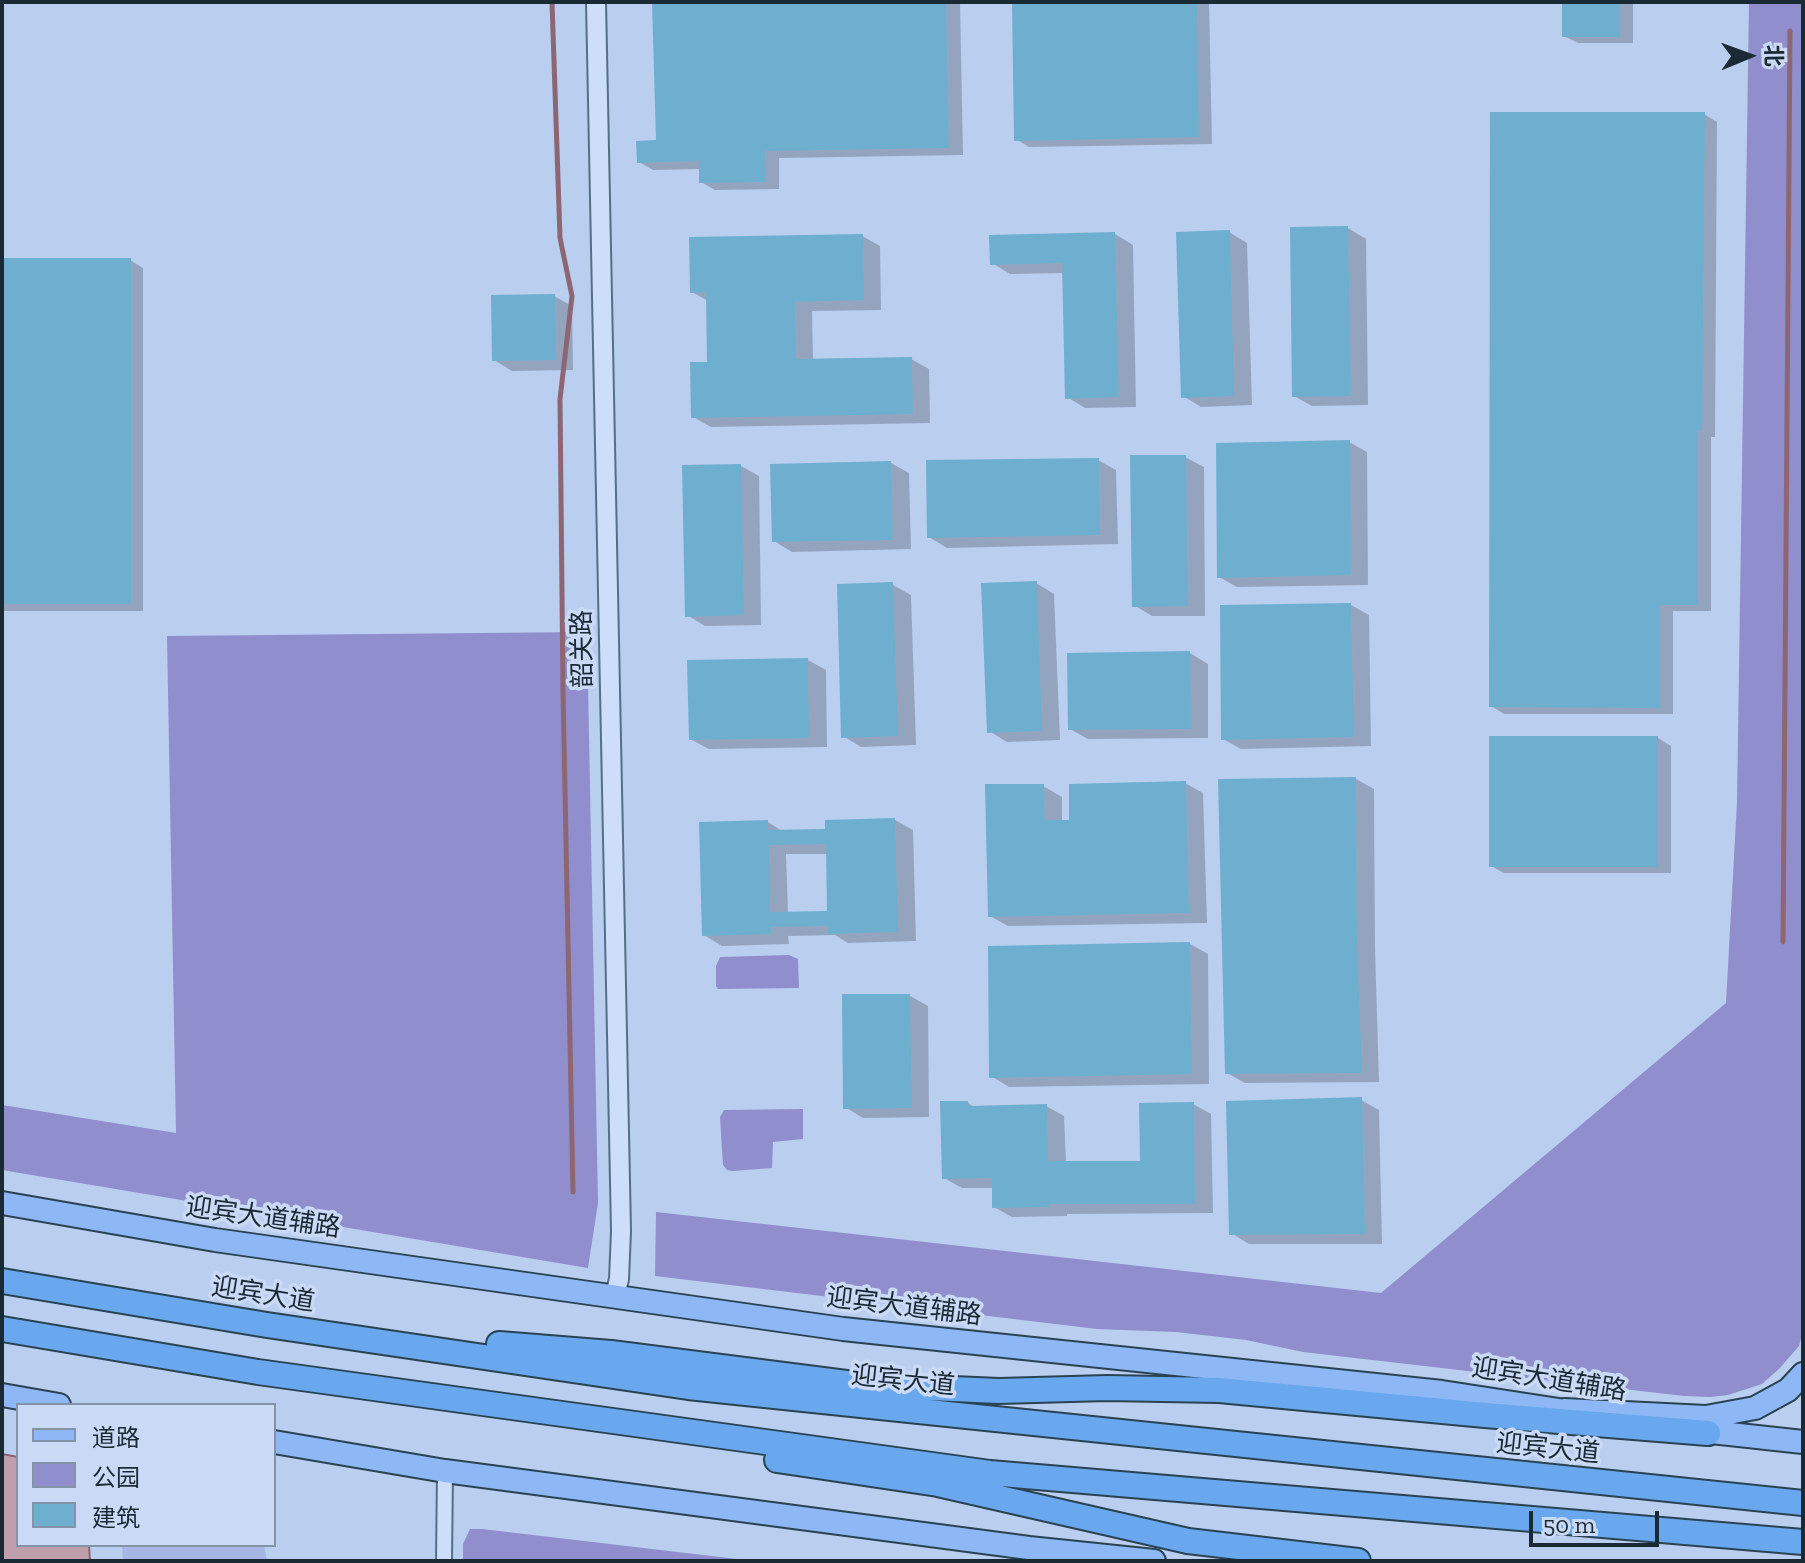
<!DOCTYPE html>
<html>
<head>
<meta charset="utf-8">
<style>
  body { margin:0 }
  #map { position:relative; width:1805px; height:1563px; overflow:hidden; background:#baceef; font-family:"Zilla Slab","Noto Sans SC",serif }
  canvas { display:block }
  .frame { position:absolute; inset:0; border:4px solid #1a2a34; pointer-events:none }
  .legend { position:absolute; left:16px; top:1403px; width:260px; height:144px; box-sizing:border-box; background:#cadaf6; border:2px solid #8494a8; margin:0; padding:10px 14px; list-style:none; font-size:24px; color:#1a2a34 }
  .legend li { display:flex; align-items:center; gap:16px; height:40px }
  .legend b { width:40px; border:2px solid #8494a8 }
  .north { position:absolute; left:1709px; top:16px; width:80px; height:80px; -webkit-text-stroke:6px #cadaf6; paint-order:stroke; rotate:89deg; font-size:22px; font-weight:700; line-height:32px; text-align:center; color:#1a2a34 }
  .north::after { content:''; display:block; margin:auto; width:28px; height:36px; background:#1a2a34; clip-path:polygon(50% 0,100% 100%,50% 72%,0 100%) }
  .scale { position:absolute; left:1529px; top:1511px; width:130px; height:36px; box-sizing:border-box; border:4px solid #1a2a34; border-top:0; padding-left:10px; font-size:24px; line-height:28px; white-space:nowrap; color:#1a2a34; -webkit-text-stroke:6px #cadaf6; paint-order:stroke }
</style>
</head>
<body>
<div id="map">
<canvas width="1805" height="1563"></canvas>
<div class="frame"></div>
<ul class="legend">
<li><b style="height:10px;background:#8eb7f6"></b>道路</li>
<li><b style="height:22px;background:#908ecd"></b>公园</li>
<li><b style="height:22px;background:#6eafcf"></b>建筑</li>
</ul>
<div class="north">北</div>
<div class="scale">50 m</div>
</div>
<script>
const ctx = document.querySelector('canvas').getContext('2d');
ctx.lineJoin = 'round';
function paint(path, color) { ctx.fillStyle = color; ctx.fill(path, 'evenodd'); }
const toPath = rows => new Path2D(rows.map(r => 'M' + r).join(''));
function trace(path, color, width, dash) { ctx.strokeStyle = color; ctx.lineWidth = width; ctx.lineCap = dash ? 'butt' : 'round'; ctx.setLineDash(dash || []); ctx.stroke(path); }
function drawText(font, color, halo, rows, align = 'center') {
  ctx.font = font + ' "Zilla Slab","Noto Sans SC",serif'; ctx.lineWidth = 7; ctx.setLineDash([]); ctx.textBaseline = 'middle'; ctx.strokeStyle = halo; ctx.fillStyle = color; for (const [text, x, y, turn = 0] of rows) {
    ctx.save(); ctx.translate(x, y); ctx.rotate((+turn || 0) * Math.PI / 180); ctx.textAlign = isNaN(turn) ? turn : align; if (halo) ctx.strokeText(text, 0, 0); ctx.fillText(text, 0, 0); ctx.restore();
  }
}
const farmland = toPath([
  [122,1545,264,1545,267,1561,123,1561]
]);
const green = toPath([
  [1749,2,1803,2,1803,1331,1799,1346,1780,1368,1762,1384,1728,1395,1710,1397,1684,1396,1303,1352,1246,1340,1176,1332,1097,1329,655,1276,656,1212,1381,1293,1726,1003,1737,802],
  [587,632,598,1203,588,1268,2,1170,2,1105,176,1133,167,636],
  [789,955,798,959,799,988,718,989,716,986,716,966,720,957],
  [803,1109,803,1139,773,1142,772,1168,733,1171,727,1170,723,1165,720,1117,724,1110],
  [470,1529,482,1529,754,1561,463,1561,463,1544]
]);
const water = toPath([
  [2,1454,18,1457,18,1545,89,1545,90,1561,2,1561,2,1454]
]);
const shadow = toPath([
  [654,2,960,2,963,155,779,158,779,189,715,190,701,182,701,169,653,170,639,162,658,142],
  [1013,2,1209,2,1212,144,1029,147,1016,139],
  [1564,2,1633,2,1633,43,1578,43,1564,36],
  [1704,114,1717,122,1715,437,1711,437,1711,611,1673,611,1673,714,1504,714,1491,706],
  [1348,228,1366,239,1368,405,1312,406,1294,396],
  [1229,232,1247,243,1252,405,1201,407,1183,396],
  [1115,234,1133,245,1136,407,1085,408,1067,397,1064,273,1010,274,992,263],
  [862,236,880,246,881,310,812,311,813,361,911,359,929,369,930,423,711,427,693,417,709,364,708,301,692,292],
  [2,260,130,260,143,268,143,611,2,611],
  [554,296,572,306,573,370,512,371,494,360],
  [1349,442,1367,452,1368,585,1237,587,1219,577],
  [1185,457,1204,467,1205,616,1152,616,1134,605],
  [1098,460,1116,470,1118,544,947,548,929,537],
  [891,463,909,473,911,549,792,552,774,541],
  [741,466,759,476,761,625,705,626,687,615],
  [1036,583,1054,594,1060,740,1007,742,989,731],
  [893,585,911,595,916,745,861,747,843,736],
  [1351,605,1369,615,1371,746,1241,749,1223,739],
  [1190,653,1208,664,1208,738,1088,739,1070,729],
  [808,660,826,670,827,747,709,749,690,739],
  [1658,738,1671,746,1671,873,1504,873,1491,866],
  [1356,779,1374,789,1375,948,1379,1082,1245,1083,1227,1073],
  [1185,783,1203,793,1207,923,1008,926,990,916,1043,786,1062,797,1062,822,1071,822],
  [895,820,913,830,916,941,848,943,835,935,788,936,789,944,722,946,704,935,768,822,784,832,828,831],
  [786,854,828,854,830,913,788,913],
  [1190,944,1208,954,1209,1084,1009,1087,991,1076],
  [910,996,928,1006,929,1117,863,1118,845,1107],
  [1361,1100,1379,1110,1382,1244,1249,1244,1231,1233],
  [968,1103,976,1108,1046,1106,1064,1116,1066,1163,1142,1163,1193,1104,1211,1114,1213,1213,1067,1214,1067,1216,1012,1217,994,1207,994,1188,962,1188,944,1178]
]);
const stream = toPath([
  [552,2,560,238,572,296,560,399,563,691,573,1192],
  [1783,942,1790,31]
]);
const building = toPath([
  [652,2,946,2,949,148,765,151,766,182,699,183,699,161,637,163,636,141,656,140],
  [1012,2,1197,2,1199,137,1014,141],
  [1562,2,1620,2,1620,37,1562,37],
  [1490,112,1705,112,1702,431,1698,431,1698,605,1660,605,1660,708,1489,707],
  [1348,226,1351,396,1292,397,1290,227],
  [1230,230,1234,396,1181,398,1176,232],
  [1115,232,1119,397,1065,399,1062,263,990,265,989,235],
  [863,234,864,300,795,302,796,359,912,357,913,414,691,418,690,362,707,362,706,292,690,293,689,237],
  [2,258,131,258,131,604,2,604],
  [555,294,556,360,492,361,491,295],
  [1350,440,1351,575,1217,578,1216,443],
  [1130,455,1186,455,1188,606,1132,607],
  [1099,458,1100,535,927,538,926,460],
  [891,461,893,540,772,542,770,464],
  [741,464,744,615,685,617,682,465],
  [1037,581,1042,731,987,733,981,583],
  [893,582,898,736,841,738,837,584],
  [1351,603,1354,737,1221,740,1220,605],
  [1190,651,1191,729,1068,730,1067,653],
  [808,658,809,738,689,740,687,660],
  [1489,736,1658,736,1658,867,1489,867],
  [1356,777,1357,937,1362,1073,1225,1074,1218,779],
  [1186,781,1189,913,988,917,985,784,1044,784,1045,820,1069,820,1069,784],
  [895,818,898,932,828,934,828,926,771,927,771,934,702,936,699,822,768,820,768,830,825,829,825,820],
  [826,844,827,911,770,912,769,845],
  [1190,942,1192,1074,989,1078,988,946],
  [842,994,910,994,912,1108,843,1109],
  [1362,1097,1365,1234,1229,1235,1226,1101],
  [940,1101,968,1101,969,1106,1047,1104,1048,1161,1140,1161,1139,1103,1194,1102,1195,1204,1049,1204,1049,1207,992,1208,992,1178,942,1179]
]);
const minor = toPath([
  [444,1561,445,1471]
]);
const tertiary = toPath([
  [596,2,621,1231,619,1279,615,1295]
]);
const primary = toPath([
  [2,1203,215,1240,843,1329,1442,1392,1572,1412],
  [2,1395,59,1405],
  [1564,1410,1706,1417,1755,1408,1788,1390,1803,1374],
  [1693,1430,1803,1442],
  [274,1442,445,1471,1029,1548,1154,1561]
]);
const trunk = toPath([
  [2,1281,267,1325,688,1387,1803,1503],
  [2,1329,258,1372,990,1473,1803,1542],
  [499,1344,611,1353,862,1385,999,1391,1107,1388,1219,1390,1485,1415,1708,1433],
  [777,1460,938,1484,1188,1541,1358,1561]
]);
const streetNames = [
  ["韶关路",583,649,-91],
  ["迎宾大道辅路",263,1218,8],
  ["迎宾大道",263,1295,9],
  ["迎宾大道辅路",904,1307,7],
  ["迎宾大道辅路",1549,1380,9],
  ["迎宾大道",903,1381,6],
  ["迎宾大道",1548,1449,6]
];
paint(farmland, '#a7b6e5');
paint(green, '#908ecd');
paint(water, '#bf9fab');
trace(water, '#8d6673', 2);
paint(shadow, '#0003');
trace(stream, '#8d6673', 5);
paint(building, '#6eafcf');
trace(minor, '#547086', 18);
trace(tertiary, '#547086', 22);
trace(primary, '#294353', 26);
trace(trunk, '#294353', 28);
trace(minor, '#cddefa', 14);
trace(tertiary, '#cddefa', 18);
trace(primary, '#8eb7f6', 22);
trace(trunk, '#69a8ee', 24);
drawText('26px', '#1a2a34', '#cadaf6', streetNames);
</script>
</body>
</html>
